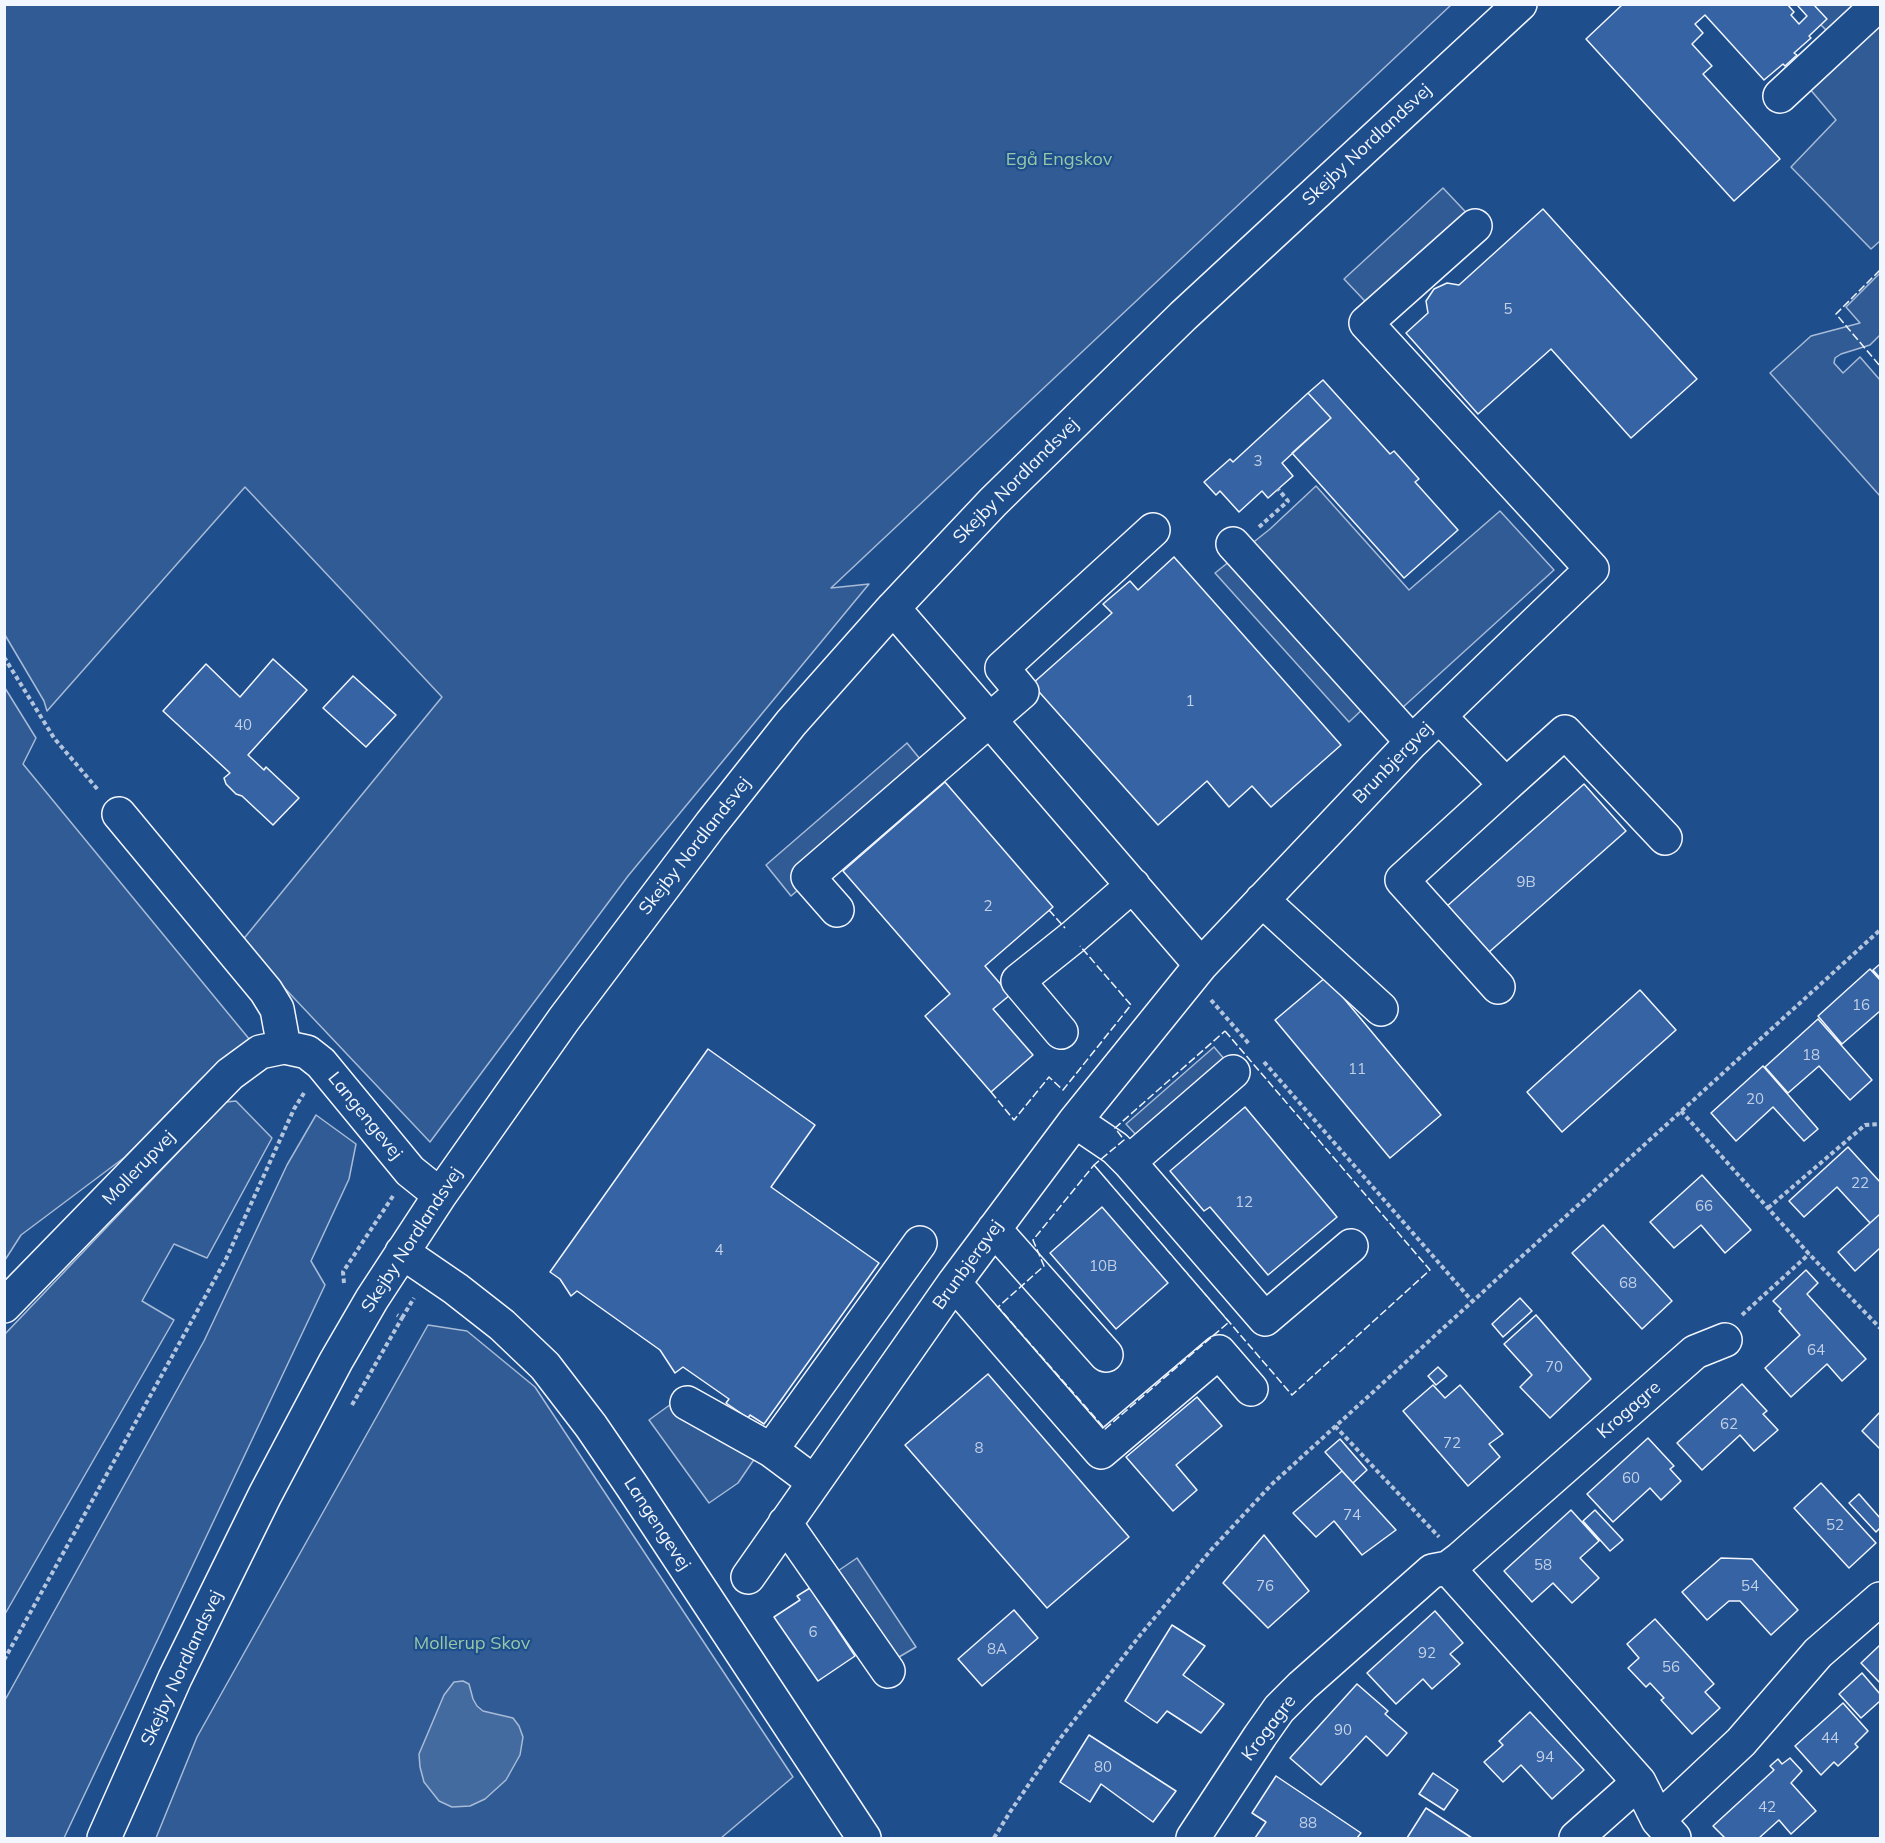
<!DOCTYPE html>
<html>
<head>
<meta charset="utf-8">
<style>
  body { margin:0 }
  #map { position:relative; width:1885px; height:1843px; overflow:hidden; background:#1f4e8c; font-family:Mulish,sans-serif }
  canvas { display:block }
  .frame { position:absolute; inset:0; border:6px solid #f2f6ff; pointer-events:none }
</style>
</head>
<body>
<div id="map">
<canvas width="1885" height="1843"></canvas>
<div class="frame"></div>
</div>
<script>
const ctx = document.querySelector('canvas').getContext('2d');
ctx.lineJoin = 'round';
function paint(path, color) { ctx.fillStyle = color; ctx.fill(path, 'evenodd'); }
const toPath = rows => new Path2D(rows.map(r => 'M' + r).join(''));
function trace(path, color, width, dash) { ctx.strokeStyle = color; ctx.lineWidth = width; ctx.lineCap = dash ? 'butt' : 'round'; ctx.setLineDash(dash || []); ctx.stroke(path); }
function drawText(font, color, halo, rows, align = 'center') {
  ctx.font = font + ' Mulish,sans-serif'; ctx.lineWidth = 4.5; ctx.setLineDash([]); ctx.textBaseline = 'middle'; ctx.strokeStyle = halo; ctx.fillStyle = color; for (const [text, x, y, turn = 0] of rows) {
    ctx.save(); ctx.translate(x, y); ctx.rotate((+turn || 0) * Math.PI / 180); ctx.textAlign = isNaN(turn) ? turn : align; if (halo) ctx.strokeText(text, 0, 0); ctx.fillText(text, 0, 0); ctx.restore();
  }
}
const built = toPath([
  [4,5,1451,5,831,588,869,584,628,876,430,1142,241,942,442,697,245,487,47,711,44,701,5,635,4,5],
  [1801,5,1880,5,1880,241,1871,249,1791,167,1836,120,1793,69,1829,33,1801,5],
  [1443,188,1479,226,1380,317,1344,279,1443,188],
  [1880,273,1880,335,1870,345,1841,354,1835,358,1834,363,1843,373,1860,357,1880,380,1880,496,1770,373,1811,336,1860,323,1846,307,1880,273],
  [1316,486,1409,590,1500,511,1554,570,1402,708,1383,690,1349,722,1215,573,1270,529,1316,486],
  [5,688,36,738,23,764,250,1040,202,1078,125,1157,21,1235,5,1260,5,688],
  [907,743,933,775,791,896,766,865,907,743],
  [1214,1047,1237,1074,1148,1148,1126,1124,1214,1047],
  [236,1101,272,1138,207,1258,174,1244,142,1301,174,1320,5,1614,5,1334,226,1102,236,1101],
  [316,1115,356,1144,349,1179,311,1261,325,1285,64,1838,5,1838,5,1700,204,1341,287,1165,316,1115],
  [428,1325,467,1331,535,1387,793,1777,721,1838,156,1838,197,1737,428,1325],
  [678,1399,770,1436,738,1483,709,1503,649,1420,678,1399],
  [857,1558,916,1647,882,1667,823,1581,857,1558]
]);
const water = toPath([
  [463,1681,469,1684,473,1699,477,1706,483,1711,513,1718,519,1726,523,1737,520,1755,506,1780,485,1799,470,1806,452,1807,439,1801,424,1782,420,1767,419,1754,444,1695,454,1682,463,1681]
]);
const building = toPath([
  [1623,4,1787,4,1794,12,1791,15,1799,24,1807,16,1798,6,1800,4,1813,4,1827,19,1809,36,1811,38,1794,53,1797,55,1785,66,1783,64,1764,80,1705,15,1695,24,1703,33,1692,44,1712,66,1703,74,1780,159,1734,201,1586,39,1623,4],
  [1543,209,1697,379,1631,438,1551,349,1478,414,1406,333,1428,313,1426,301,1434,289,1447,283,1459,285,1543,209],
  [1323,380,1390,454,1394,451,1419,479,1415,482,1458,530,1404,578,1292,453,1331,418,1308,393,1323,380],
  [1308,393,1331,418,1282,463,1293,476,1268,498,1262,491,1239,512,1220,491,1216,495,1204,482,1230,459,1233,462,1308,393],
  [1174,557,1341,745,1271,807,1252,786,1229,807,1207,781,1158,825,1032,684,1112,613,1103,604,1130,581,1138,590,1174,557],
  [273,659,307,690,248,755,264,770,266,767,299,798,273,825,242,796,236,794,226,784,224,778,230,773,163,711,206,664,240,697,273,659],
  [353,676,396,715,366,747,323,708,353,676],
  [945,782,1053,907,985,966,1010,995,993,1009,1033,1055,991,1092,925,1016,950,994,843,871,945,782],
  [1584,784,1626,831,1488,953,1446,907,1584,784],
  [1880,964,1880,978,1873,970,1880,964],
  [1870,969,1880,980,1880,1011,1842,1044,1818,1016,1870,969],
  [1326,977,1441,1115,1390,1158,1275,1020,1326,977],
  [1640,990,1676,1030,1562,1132,1527,1092,1640,990],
  [1818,1019,1872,1080,1850,1100,1819,1066,1788,1093,1765,1067,1818,1019],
  [708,1049,815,1125,771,1187,879,1263,764,1424,750,1415,748,1418,726,1403,729,1399,683,1367,675,1373,660,1350,577,1291,571,1296,560,1279,550,1272,708,1049],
  [1763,1066,1818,1129,1804,1141,1773,1107,1736,1141,1711,1113,1763,1066],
  [1245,1107,1337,1217,1268,1275,1210,1207,1204,1211,1170,1171,1245,1107],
  [1848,1147,1880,1182,1880,1214,1870,1223,1837,1187,1804,1217,1789,1201,1848,1147],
  [1702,1175,1751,1230,1725,1253,1701,1225,1674,1248,1650,1222,1702,1175],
  [1102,1207,1168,1283,1116,1329,1050,1253,1102,1207],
  [1880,1214,1880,1248,1855,1271,1838,1252,1880,1214],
  [1603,1225,1672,1301,1642,1329,1572,1253,1603,1225],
  [1806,1270,1818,1283,1807,1294,1866,1359,1842,1381,1827,1364,1791,1397,1765,1368,1800,1335,1779,1311,1781,1309,1773,1301,1806,1270],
  [1520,1298,1532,1311,1503,1337,1492,1324,1520,1298],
  [1536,1315,1591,1379,1550,1418,1520,1387,1532,1375,1504,1344,1536,1315],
  [1438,1367,1447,1376,1436,1385,1428,1376,1438,1367],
  [988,1374,1129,1537,1047,1608,905,1445,988,1374],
  [1742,1384,1767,1411,1763,1414,1778,1430,1754,1451,1740,1435,1702,1470,1677,1443,1742,1384],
  [1433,1385,1445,1398,1460,1385,1503,1434,1489,1444,1500,1457,1468,1486,1403,1411,1433,1385],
  [1197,1397,1222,1426,1176,1465,1197,1490,1173,1511,1126,1457,1197,1397],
  [1880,1412,1880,1449,1862,1431,1880,1412],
  [1648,1438,1674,1466,1670,1469,1681,1481,1661,1500,1650,1488,1613,1522,1587,1494,1648,1438],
  [1340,1439,1367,1470,1353,1483,1325,1452,1340,1439],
  [1342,1471,1396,1530,1362,1555,1334,1521,1316,1537,1293,1513,1342,1471],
  [1821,1483,1876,1543,1849,1568,1794,1508,1821,1483],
  [1859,1494,1880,1518,1880,1528,1876,1532,1849,1503,1859,1494],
  [1571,1510,1599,1541,1580,1558,1599,1578,1572,1603,1553,1583,1532,1602,1504,1571,1571,1510],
  [1595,1510,1623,1540,1610,1551,1583,1521,1595,1510],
  [1264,1535,1309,1591,1268,1628,1223,1583,1264,1535],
  [1721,1558,1752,1559,1798,1610,1771,1635,1740,1601,1729,1601,1707,1620,1682,1592,1721,1558],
  [810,1588,855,1656,818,1681,774,1617,800,1600,797,1596,810,1588],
  [1014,1610,1038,1638,982,1686,958,1659,1014,1610],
  [1435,1611,1463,1643,1450,1654,1460,1664,1432,1689,1423,1679,1396,1704,1367,1673,1435,1611],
  [1655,1619,1714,1684,1705,1692,1720,1708,1692,1734,1661,1700,1664,1698,1650,1683,1646,1687,1628,1668,1639,1658,1627,1644,1655,1619],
  [1172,1625,1205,1646,1183,1675,1224,1704,1201,1733,1167,1711,1157,1723,1125,1701,1172,1625],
  [1880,1645,1880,1683,1861,1663,1880,1645],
  [1862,1673,1880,1694,1880,1701,1861,1718,1839,1694,1862,1673],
  [1357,1684,1388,1711,1385,1714,1407,1733,1387,1756,1366,1736,1321,1785,1290,1758,1357,1684],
  [1843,1703,1868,1731,1855,1744,1858,1747,1838,1766,1834,1762,1821,1775,1795,1746,1843,1703],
  [1530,1712,1584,1770,1552,1799,1521,1765,1503,1782,1484,1762,1503,1745,1499,1741,1530,1712],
  [1089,1735,1176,1791,1153,1822,1101,1784,1090,1802,1060,1782,1089,1735],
  [1790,1758,1802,1771,1791,1783,1816,1811,1791,1834,1779,1820,1759,1838,1725,1838,1713,1826,1774,1770,1770,1766,1778,1759,1782,1764,1790,1758],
  [1433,1773,1458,1790,1444,1810,1419,1794,1433,1773],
  [1276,1776,1361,1833,1357,1838,1255,1838,1266,1822,1252,1813,1276,1776],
  [1426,1808,1472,1838,1407,1838,1426,1808]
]);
const path = toPath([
  [1259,527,1288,501,1278,489],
  [4,657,54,738,99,791],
  [1211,1000,1250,1045],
  [1264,1062,1472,1301],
  [1681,1111,1809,1254,1880,1328],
  [1768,1208,1865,1125,1880,1124],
  [344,1283,343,1272,393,1196],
  [1742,1315,1809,1254],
  [402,1318,414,1298],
  [352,1405,402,1318,397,1315],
  [1335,1426,1439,1537],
  [4,1660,226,1259,294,1109,304,1093],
  [994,1838,1010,1812,1059,1740,1141,1634,1211,1550,1271,1485,1880,930]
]);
const minor = toPath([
  [1780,96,1879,4],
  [1233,544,1412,742],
  [893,608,1201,965],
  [1439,716,1506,785,1402,880,1498,987],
  [1506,785,1565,732,1665,838],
  [119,814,266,991,277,1009,284,1047],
  [1262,900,1381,1009],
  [837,910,808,877,1022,692,1002,668,1153,530],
  [1061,1032,1018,981,1073,937,1133,885],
  [1075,1121,1115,1148,1129,1162,1233,1072],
  [1129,1162,1265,1319,1351,1246],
  [994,1229,1106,1355],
  [402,1252,456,1289,502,1325,545,1366,591,1426,632,1486,864,1838],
  [954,1283,1101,1452,1219,1352,1251,1389],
  [4,1306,230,1074,260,1052,284,1047,307,1052,321,1063,410,1171,440,1195],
  [687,1403,771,1450],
  [814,1482,771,1450,920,1243],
  [785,1523,888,1671],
  [1448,1568,1639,1782,1658,1820,1674,1838],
  [748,1577,954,1283,1075,1121,1201,965,1412,742,1592,569,1366,323,1475,226],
  [1658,1820,1741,1742,1818,1653,1880,1599],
  [104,1838,175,1678,265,1495,336,1361,372,1299,440,1195,564,1019,711,824,791,723,893,608,993,502,1183,316,1520,4],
  [1193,1838,1260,1736,1279,1709,1302,1686,1432,1571,1448,1568,1460,1559,1695,1352,1725,1340],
  [1576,1838,1639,1782]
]);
const fence = toPath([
  [1880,270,1836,314,1880,366],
  [1049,910,1065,928],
  [1225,1031,1430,1270,1292,1395,1094,1165,1124,1140,1115,1128,1225,1031],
  [991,1092,1014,1120,1049,1077,1063,1090,1131,1005,1080,946],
  [1094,1165,1229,1322,1105,1429,998,1307,1044,1266,1033,1240,1094,1165]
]);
const numberNames = [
  ["5",1508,309],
  ["3",1258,461],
  ["1",1190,701],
  ["40",243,725],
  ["9B",1526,882],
  ["2",988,906],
  ["16",1861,1005],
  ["18",1811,1055],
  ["11",1357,1069],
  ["20",1755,1099],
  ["22",1860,1183],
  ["12",1244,1202],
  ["66",1704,1206],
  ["4",719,1250],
  ["10B",1103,1266],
  ["68",1628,1283],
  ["64",1816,1350],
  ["70",1554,1367],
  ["62",1729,1424],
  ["72",1452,1443],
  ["8",979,1448],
  ["60",1631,1478],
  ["74",1352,1515],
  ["52",1835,1525],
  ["58",1543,1565],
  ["76",1265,1586],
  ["54",1750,1586],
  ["6",813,1632],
  ["8A",997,1649],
  ["92",1427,1653],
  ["56",1671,1667],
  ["90",1343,1730],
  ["44",1830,1738],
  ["94",1545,1757],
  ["80",1103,1767],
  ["42",1767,1807],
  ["88",1308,1823]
];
const streetNames = [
  ["Skejby Nordlandsvej",1367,145,-43],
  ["Skejby Nordlandsvej",1016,481,-45],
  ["Brunbjergvej",1393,763,-46],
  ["Skejby Nordlandsvej",695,846,-52],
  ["Langengevej",365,1116,51],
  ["Mollerupvej",139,1168,-46],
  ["Skejby Nordlandsvej",412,1240,-57],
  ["Brunbjergvej",968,1265,-54],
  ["Krogagre",1629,1410,-41],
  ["Langengevej",657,1524,57],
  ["Skejby Nordlandsvej",182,1668,-65],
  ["Krogagre",1269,1728,-53]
];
const parkNames = [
  ["Egå Engskov",1059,160],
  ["Mollerup Skov",472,1644]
];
paint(built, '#305b95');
trace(built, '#a8bbd7', 1.5);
paint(water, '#446ba0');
trace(water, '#a8bbd7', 1.5);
paint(building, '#3563a3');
trace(building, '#f2f6ff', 1.5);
trace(minor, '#f2f6ff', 36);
trace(path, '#b3c4dc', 4, [4.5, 3]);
trace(minor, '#1f4e8c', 33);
trace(fence, '#f2f6ff', 1.5, [8, 3]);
drawText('15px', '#c3d1e8', null, numberNames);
drawText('18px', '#f2f6ff', '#1f4e8c', streetNames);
drawText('18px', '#97c8a6', '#1f4e8c', parkNames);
</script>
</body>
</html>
